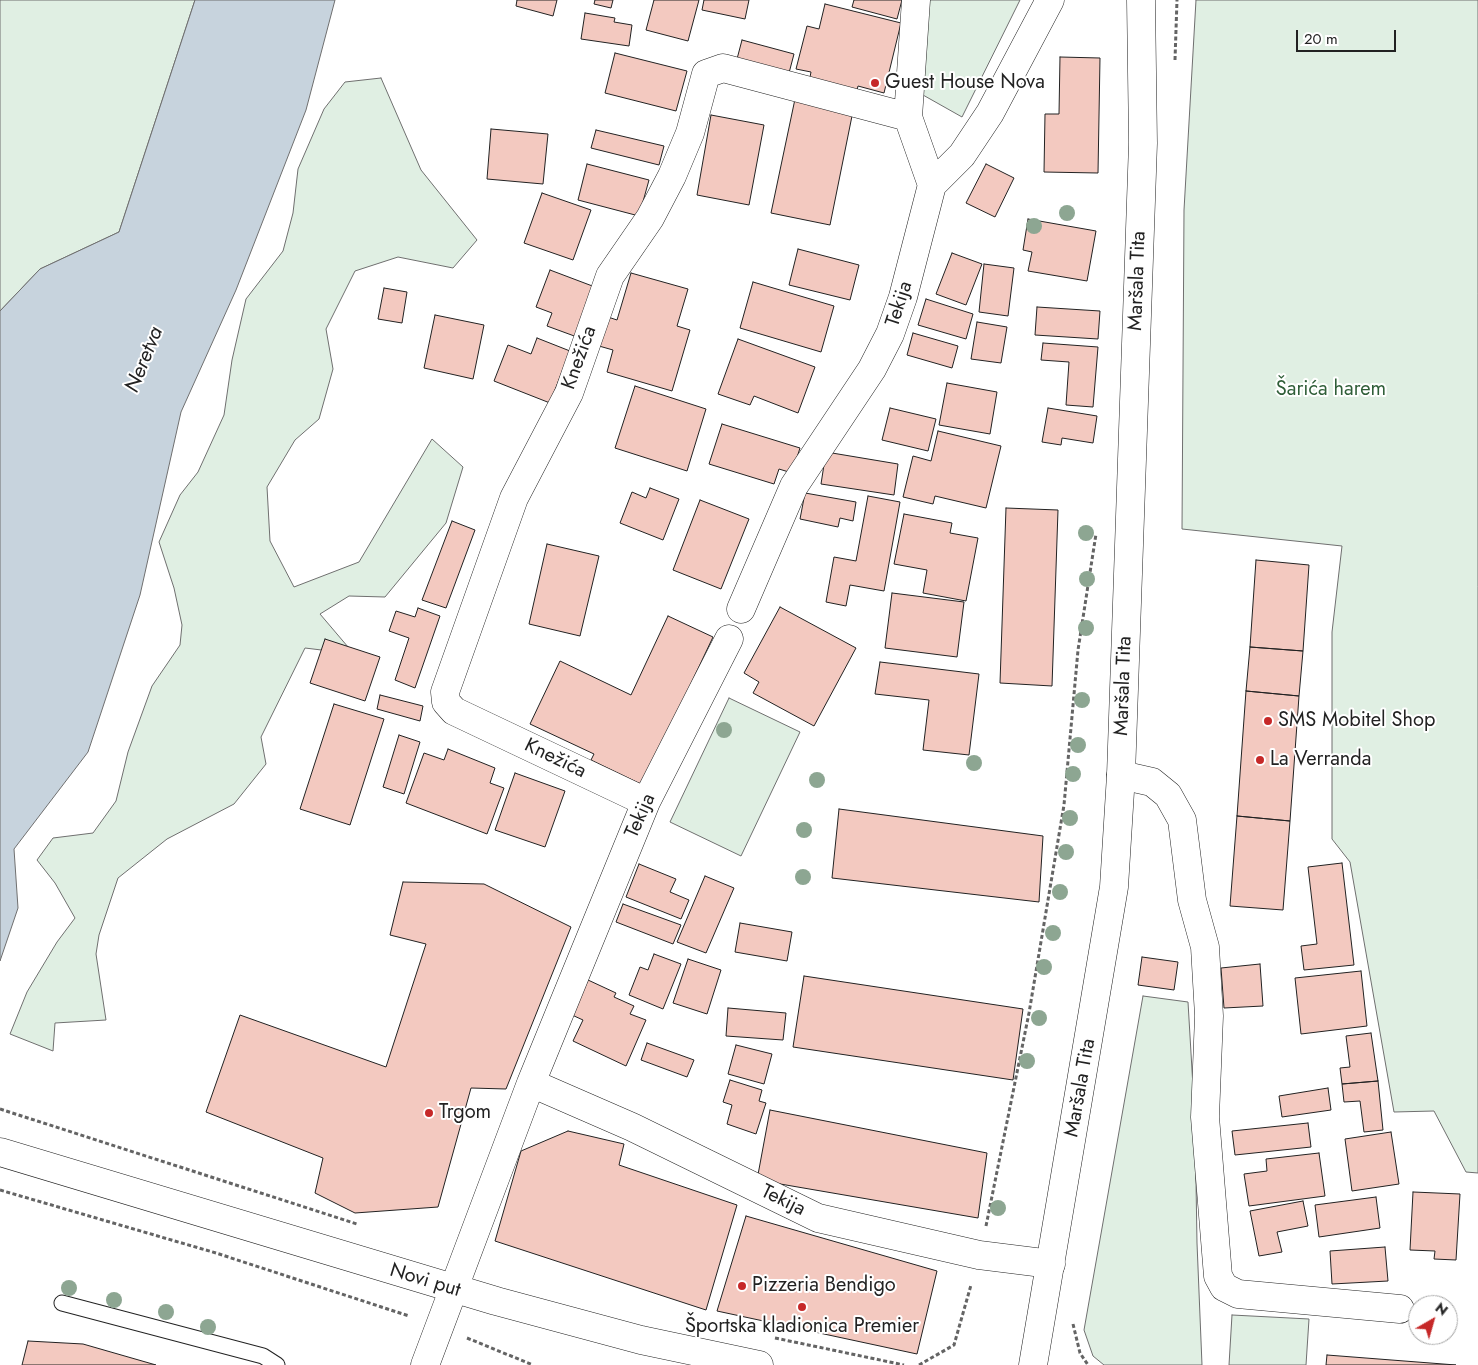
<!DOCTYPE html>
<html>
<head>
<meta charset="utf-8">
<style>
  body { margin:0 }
  #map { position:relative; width:1478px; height:1365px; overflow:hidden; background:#fff; font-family:Jost,sans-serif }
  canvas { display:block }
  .north { position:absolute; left:1408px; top:1295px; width:50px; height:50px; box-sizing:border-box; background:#fff; border:1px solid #a7a7a7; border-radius:50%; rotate:38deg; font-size:14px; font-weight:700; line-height:20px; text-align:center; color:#222 }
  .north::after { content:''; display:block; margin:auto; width:18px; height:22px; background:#c62828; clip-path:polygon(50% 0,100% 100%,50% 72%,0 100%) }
  .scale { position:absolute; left:1296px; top:30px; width:100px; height:22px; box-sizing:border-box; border:2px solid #222; border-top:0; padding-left:6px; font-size:15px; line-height:18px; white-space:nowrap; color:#222; -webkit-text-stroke:4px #fff; paint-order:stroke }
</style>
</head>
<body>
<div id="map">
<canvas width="1478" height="1365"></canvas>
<div class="north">N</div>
<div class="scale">20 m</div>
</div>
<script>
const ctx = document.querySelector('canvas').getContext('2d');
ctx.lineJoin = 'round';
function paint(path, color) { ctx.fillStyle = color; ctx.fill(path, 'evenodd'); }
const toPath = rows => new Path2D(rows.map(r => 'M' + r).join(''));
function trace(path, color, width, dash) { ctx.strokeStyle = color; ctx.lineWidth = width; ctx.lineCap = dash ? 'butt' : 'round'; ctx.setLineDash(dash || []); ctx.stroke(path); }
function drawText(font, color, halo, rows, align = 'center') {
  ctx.font = font + ' Jost,sans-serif'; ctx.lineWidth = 4; ctx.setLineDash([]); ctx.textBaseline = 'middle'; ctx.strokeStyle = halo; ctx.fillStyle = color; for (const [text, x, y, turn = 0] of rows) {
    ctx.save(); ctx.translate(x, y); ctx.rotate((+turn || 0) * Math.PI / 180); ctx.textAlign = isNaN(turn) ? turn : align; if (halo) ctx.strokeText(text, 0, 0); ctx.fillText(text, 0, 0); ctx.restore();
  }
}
const green = toPath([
  [0,0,195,0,119,232,40,269,0,311,0,0],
  [926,0,1020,0,962,117,923,95,926,0],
  [1196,0,1478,0,1478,1173,1466,1172,1434,1111,1394,1112,1350,862,1332,839,1332,632,1342,546,1182,529,1184,210,1196,0],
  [381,78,421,170,477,240,453,268,398,257,355,271,326,329,333,369,319,419,295,440,267,487,270,541,294,587,359,562,432,439,463,467,446,523,385,597,349,596,320,614,354,654,305,648,261,737,266,764,234,804,167,839,118,878,99,935,96,954,106,1020,55,1023,53,1051,10,1034,27,992,57,942,75,918,55,883,37,860,53,838,93,833,116,801,128,752,152,686,180,645,182,625,174,588,159,542,180,495,198,472,224,415,232,360,246,299,283,251,293,213,298,169,324,109,345,82,381,78],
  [729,698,800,732,741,856,670,822,729,698],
  [1143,996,1188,1002,1195,1121,1197,1243,1202,1365,1104,1365,1093,1356,1084,1330,1143,996],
  [1232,1315,1309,1319,1306,1365,1229,1365,1232,1315]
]);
const water = toPath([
  [195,0,335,0,306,110,236,290,181,412,140,595,88,752,14,849,18,908,0,961,0,311,40,269,119,232,195,0]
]);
const building = toPath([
  [517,0,557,0,553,16,516,6,517,0],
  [595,0,613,0,611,8,594,4,595,0],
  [654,0,699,0,688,41,646,30,654,0],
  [704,0,749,0,745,19,702,10,704,0],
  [854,0,902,0,897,19,852,7,854,0],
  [825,4,901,23,884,93,858,86,856,94,809,82,811,72,796,69,807,26,819,29,825,4],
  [585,13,615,18,614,22,632,25,629,46,581,39,585,13],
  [742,40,794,54,789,73,737,59,742,40],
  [615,53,687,71,676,111,605,93,615,53],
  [1060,57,1100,58,1098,173,1044,172,1045,114,1059,114,1060,57],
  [795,99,853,111,830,225,771,213,795,99],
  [711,115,764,125,749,205,697,195,711,115],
  [491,129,548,134,543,184,487,179,491,129],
  [596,130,664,146,659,165,591,148,596,130],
  [587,164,649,180,639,216,578,200,587,164],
  [986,164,1014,178,995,217,966,203,986,164],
  [542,193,591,210,573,260,524,243,542,193],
  [1028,219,1096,231,1087,281,1028,271,1032,252,1023,250,1028,219],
  [798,249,859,265,850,300,789,285,798,249],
  [952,253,982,264,966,305,936,294,952,253],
  [984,264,1014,268,1008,316,979,312,984,264],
  [550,270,595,287,577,337,547,326,552,313,536,307,550,270],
  [631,273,688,289,677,326,690,330,672,391,607,372,613,350,599,346,608,317,617,320,631,273],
  [753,282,834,306,821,352,740,328,753,282],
  [384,288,407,292,402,323,378,319,384,288],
  [926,299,973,314,966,339,918,325,926,299],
  [1037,307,1100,311,1098,339,1035,335,1037,307],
  [435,315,484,325,473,379,424,368,435,315],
  [977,322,1007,327,1001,363,971,359,977,322],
  [913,333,958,346,952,368,907,355,913,333],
  [537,338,570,351,550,403,494,381,508,345,531,354,537,338],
  [738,339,815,367,798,413,754,396,750,405,718,394,738,339],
  [1043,343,1098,347,1093,407,1066,405,1069,362,1041,360,1043,343],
  [947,383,997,392,990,434,939,425,947,383],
  [635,386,706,409,687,471,615,448,635,386],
  [890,408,936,419,928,451,882,440,890,408],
  [1048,408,1097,416,1093,443,1062,438,1061,445,1042,442,1048,408],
  [722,424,800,448,792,473,779,469,774,484,709,464,722,424],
  [938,431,1001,446,986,508,935,496,933,504,903,497,913,456,931,461,938,431],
  [826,452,898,464,894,495,821,484,826,452],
  [650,488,679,499,663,540,620,523,632,492,646,498,650,488],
  [805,493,856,502,853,521,840,518,838,527,800,519,805,493],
  [868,496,900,502,884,591,850,585,846,606,826,602,834,557,856,561,868,496],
  [700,500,749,519,721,589,673,570,700,500],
  [1006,508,1058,510,1052,686,1000,683,1006,508],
  [904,514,952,523,950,533,978,538,966,601,923,593,927,570,894,564,904,514],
  [452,521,475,530,446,608,422,600,452,521],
  [547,544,599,556,580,636,529,624,547,544],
  [1256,560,1309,565,1303,651,1250,647,1256,560],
  [892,593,964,602,957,657,885,648,892,593],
  [780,607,856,648,814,726,753,693,759,682,744,673,780,607],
  [418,608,440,616,415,688,395,680,409,638,389,631,396,611,415,617,418,608],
  [668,616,713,637,643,785,591,760,594,754,530,724,560,661,631,695,668,616],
  [325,639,380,657,365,701,310,683,325,639],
  [1250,647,1303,651,1299,696,1246,691,1250,647],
  [880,662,979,674,969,755,923,750,929,700,875,694,880,662],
  [1246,691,1299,696,1290,821,1237,816,1246,691],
  [380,695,423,706,420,721,377,709,380,695],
  [334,704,384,719,350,825,300,809,334,704],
  [399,735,420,742,404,794,383,787,399,735],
  [448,749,495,768,490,783,504,788,487,834,406,803,424,753,444,760,448,749],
  [515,773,565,791,545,847,495,830,515,773],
  [839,809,1043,836,1039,902,832,878,839,809],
  [1237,816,1290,821,1283,910,1230,906,1237,816],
  [1342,863,1354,965,1304,970,1301,946,1317,944,1308,867,1342,863],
  [639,864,676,879,670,892,689,900,681,919,626,897,639,864],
  [705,876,734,888,706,953,677,942,705,876],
  [403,882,484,884,571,927,506,1089,471,1088,438,1207,355,1213,315,1193,323,1158,206,1112,240,1015,386,1067,426,944,390,935,403,882],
  [623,904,681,925,673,944,616,922,623,904],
  [740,923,792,932,787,961,735,952,740,923],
  [654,954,681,964,663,1009,629,995,640,967,648,970,654,954],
  [1142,957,1178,962,1174,990,1138,985,1142,957],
  [688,959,721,970,707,1014,673,1003,688,959],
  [1260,964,1263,1006,1224,1008,1221,968,1260,964],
  [1361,971,1367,1026,1301,1034,1295,978,1361,971],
  [804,976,1023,1009,1013,1080,793,1047,804,976],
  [588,980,616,993,614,997,634,1006,630,1014,646,1020,626,1066,573,1041,583,1020,572,1015,588,980],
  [728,1008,786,1013,783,1040,726,1036,728,1008],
  [1371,1033,1378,1081,1342,1084,1340,1068,1350,1067,1346,1036,1371,1033],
  [647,1043,694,1060,687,1077,641,1060,647,1043],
  [736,1045,772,1054,764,1084,728,1074,736,1045],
  [730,1080,762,1090,759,1101,766,1103,756,1134,727,1124,732,1105,723,1102,730,1080],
  [1378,1081,1383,1130,1364,1132,1360,1101,1344,1102,1342,1084,1378,1081],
  [1328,1088,1331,1110,1282,1117,1279,1096,1328,1088],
  [770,1110,987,1153,978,1218,757,1180,770,1110],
  [1308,1123,1311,1147,1235,1155,1232,1131,1308,1123],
  [568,1131,624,1144,619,1165,737,1205,706,1310,495,1241,521,1151,568,1131],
  [1391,1132,1399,1184,1352,1191,1345,1139,1391,1132],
  [1319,1153,1325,1196,1249,1206,1244,1174,1267,1171,1266,1159,1319,1153],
  [1413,1192,1460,1194,1456,1260,1434,1259,1435,1251,1410,1250,1413,1192],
  [1376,1197,1380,1228,1319,1237,1315,1205,1376,1197],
  [1303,1201,1308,1226,1277,1232,1282,1252,1259,1256,1250,1211,1303,1201],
  [746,1216,937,1271,917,1354,717,1311,746,1216],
  [1385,1247,1388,1281,1332,1284,1330,1251,1385,1247],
  [28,1341,83,1344,156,1365,22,1365,28,1341],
  [1327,1355,1456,1365,1326,1365,1327,1355]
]);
const path = toPath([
  [1175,60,1177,0],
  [0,1109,357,1224],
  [0,1190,216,1253,409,1316],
  [986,1226,1029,1013,1064,805,1078,650,1096,534],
  [1073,1324,1080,1353,1088,1365],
  [467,1338,533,1365],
  [775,1338,904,1365],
  [919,1365,954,1345,971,1285]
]);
const lane = toPath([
  [62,1303,263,1356,277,1365]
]);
const street = toPath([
  [908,117,916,0],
  [741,609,794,486,872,369,890,334,903,297,932,185,962,155,990,113,1050,0],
  [1121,775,1152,782,1168,795,1182,820,1192,900,1205,947,1209,1016,1205,1117,1218,1276,1224,1287,1238,1294,1400,1309],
  [646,802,454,711,446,702,445,692,514,498,569,393,610,276,650,218,672,176,690,133,706,74,723,68,908,117,932,185],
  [531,1083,632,1127,818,1218,979,1255,1051,1264],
  [425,1365,531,1083,646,802,729,639]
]);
const secondary = toPath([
  [1033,1365,1114,887,1121,775,1143,143,1141,0]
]);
const primary = toPath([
  [0,1152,496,1301,641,1340,759,1365]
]);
const trees = [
  [1067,213],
  [1034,226],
  [1086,533],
  [1087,579],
  [1086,628],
  [1082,700],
  [724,730],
  [1078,745],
  [974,763],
  [1073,774],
  [817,780],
  [1070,818],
  [804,830],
  [1066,852],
  [803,877],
  [1060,892],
  [1053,933],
  [1044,967],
  [1039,1018],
  [1027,1061],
  [998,1208],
  [69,1288],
  [114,1300],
  [166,1312],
  [208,1327]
];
const markers = [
  [875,83,5,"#c62828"],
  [1268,721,5,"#c62828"],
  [1260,760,5,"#c62828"],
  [429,1113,5,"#c62828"],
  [742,1286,5,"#c62828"],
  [802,1307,5,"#c62828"]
];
const poiNames = [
  ["Guest House Nova",885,83],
  ["SMS Mobitel Shop",1278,721],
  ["La Verranda",1270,760],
  ["Trgom",439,1113],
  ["Pizzeria Bendigo",752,1286],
  ["Športska kladionica Premier",802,1327,"center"]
];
const streetNames = [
  ["Maršala Tita",1138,281,-88],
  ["Tekija",900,304,-72],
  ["Knežića",580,358,-70],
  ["Maršala Tita",1124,686,-88],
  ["Knežića",555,759,26],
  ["Tekija",641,816,-66],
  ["Maršala Tita",1081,1088,-80],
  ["Tekija",783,1201,26],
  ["Novi put",425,1281,17]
];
const parkNames = [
  ["Šarića harem",1331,390]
];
const waterNames = [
  ["Neretva",145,360,-68]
];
paint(green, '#e0efe3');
trace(green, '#6f6f6f', 1);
paint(water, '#c7d3dd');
trace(water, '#6f6f6f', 1);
paint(building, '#f3c9c0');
trace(building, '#222', 1);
trace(lane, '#222', 17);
trace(street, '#222', 29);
trace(secondary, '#222', 29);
trace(primary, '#222', 29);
trace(path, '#646464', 3, [4, 2.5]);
trace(lane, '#fff', 15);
trace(street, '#fff', 28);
trace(secondary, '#fff', 28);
trace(primary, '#fff', 28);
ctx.fillStyle = '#8da692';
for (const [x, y] of trees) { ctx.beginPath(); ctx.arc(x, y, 8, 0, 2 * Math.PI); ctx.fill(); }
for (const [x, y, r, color] of markers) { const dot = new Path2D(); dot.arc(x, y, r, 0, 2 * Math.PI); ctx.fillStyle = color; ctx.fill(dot); trace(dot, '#fff', 2); }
drawText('20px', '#222', '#fff', poiNames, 'left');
drawText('20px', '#222', '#fff', streetNames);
drawText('20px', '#2f5e38', '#fff', parkNames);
drawText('italic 21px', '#222', '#fff', waterNames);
</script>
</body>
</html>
